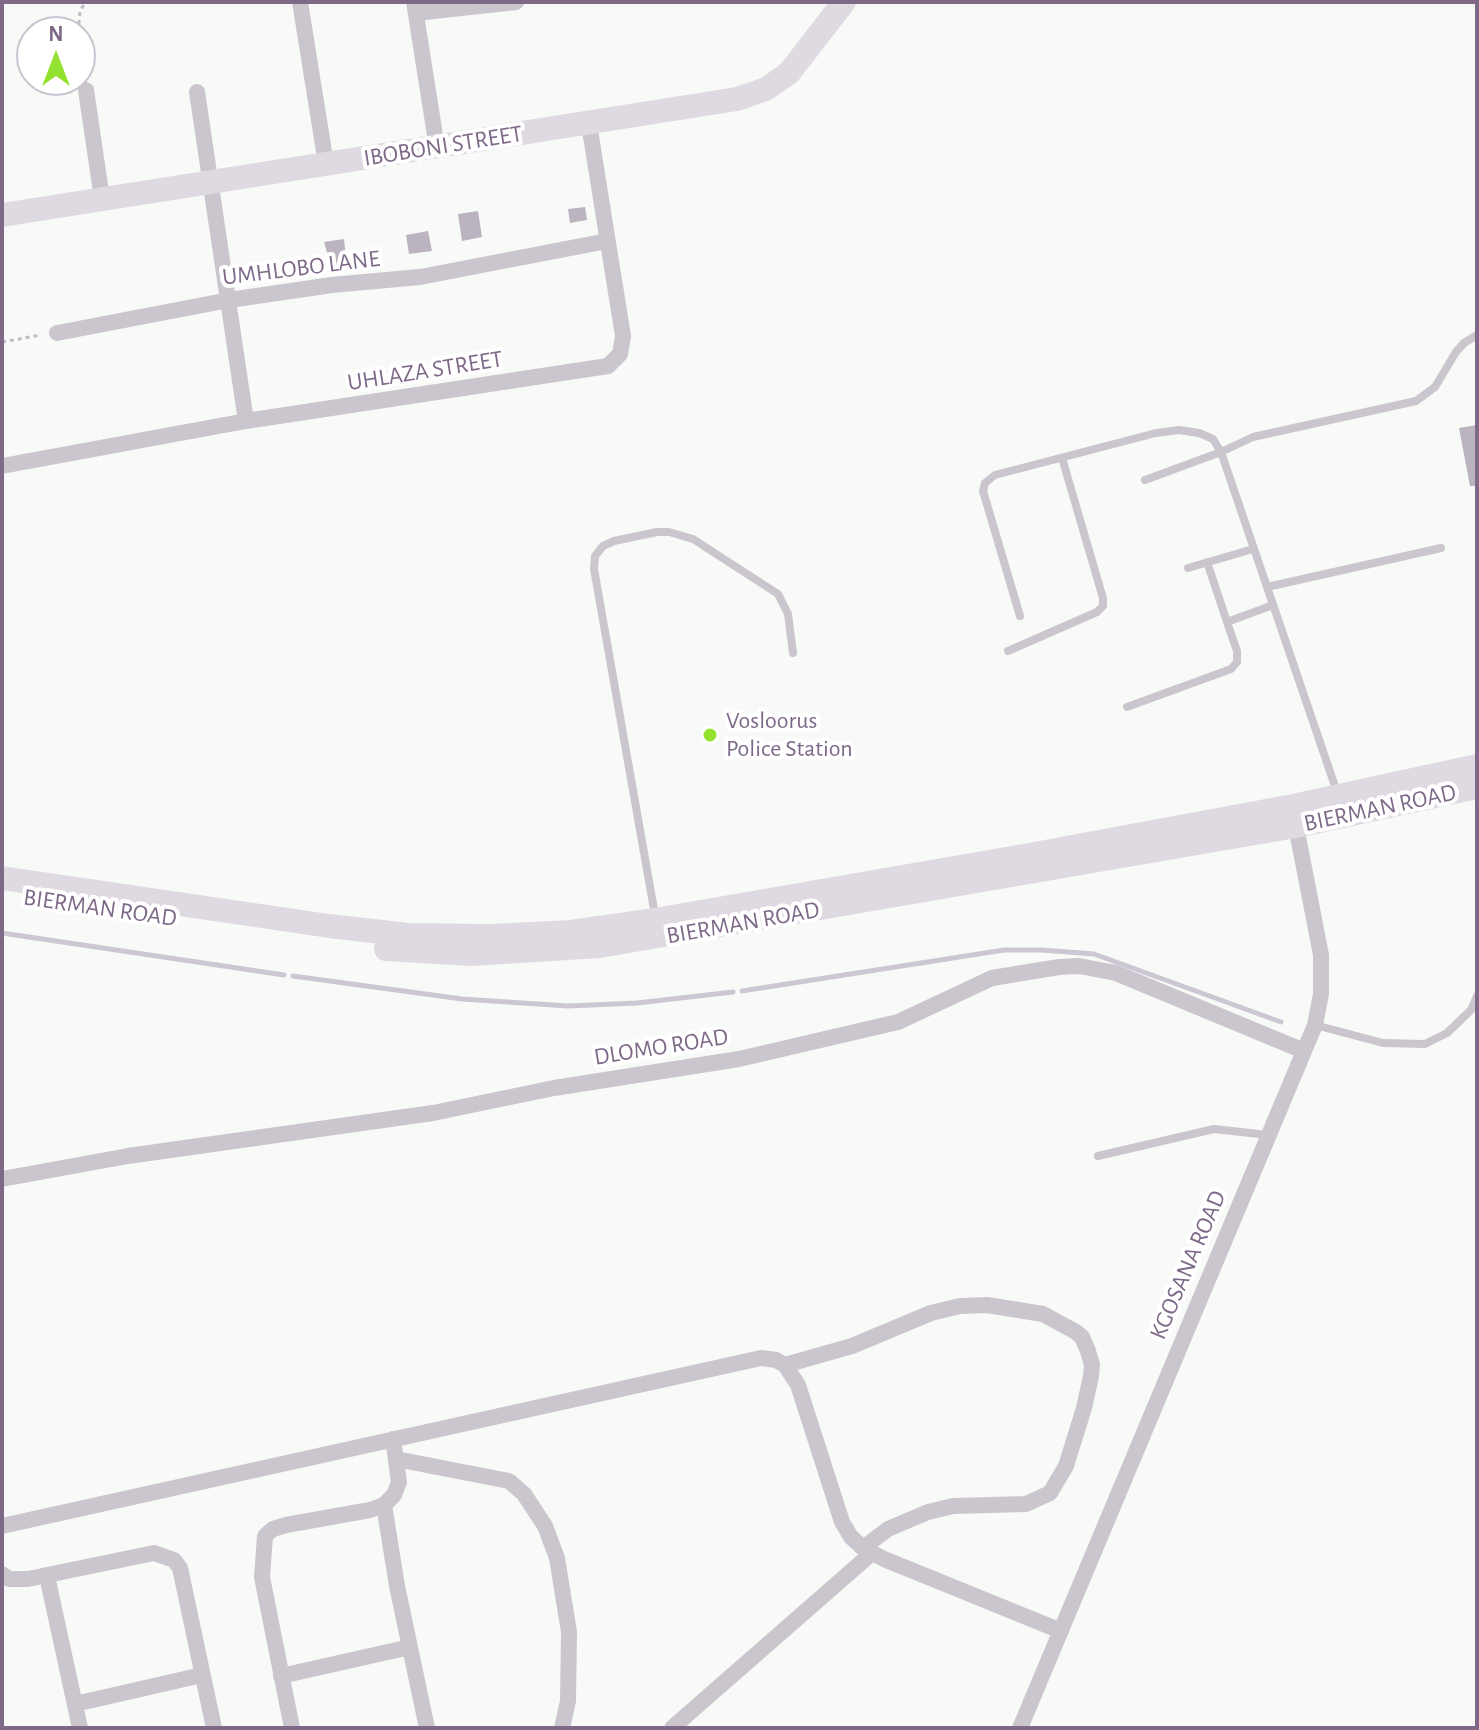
<!DOCTYPE html>
<html>
<head>
<meta charset="utf-8">
<style>
  body { margin:0 }
  #map { position:relative; width:1479px; height:1730px; overflow:hidden; background:#f8faf8; font-family:"Alegreya Sans",sans-serif }
  canvas { display:block }
  .frame { position:absolute; inset:0; border:4px solid #7e6988; pointer-events:none }
  .north { position:absolute; left:16px; top:16px; width:80px; height:80px; box-sizing:border-box; background:#fff; border:2px solid #cbc3cf; border-radius:50%; rotate:0deg; font-size:22px; font-weight:700; line-height:32px; text-align:center; color:#7e6988 }
  .north::after { content:''; display:block; margin:auto; width:28px; height:36px; background:#93e230; clip-path:polygon(50% 0,100% 100%,50% 72%,0 100%) }
</style>
</head>
<body>
<div id="map">
<canvas width="1479" height="1730"></canvas>
<div class="frame"></div>
<div class="north">N</div>
</div>
<script>
const ctx = document.querySelector('canvas').getContext('2d');
ctx.lineJoin = 'round';
const toPath = rows => new Path2D(rows.map(r => 'M' + r).join(''));
function trace(path, color, width, dash) { ctx.strokeStyle = color; ctx.lineWidth = width; ctx.lineCap = dash ? 'butt' : 'round'; ctx.setLineDash(dash || []); ctx.stroke(path); }
function paint(path, color) { ctx.fillStyle = color; ctx.fill(path, 'evenodd'); }
function drawText(font, color, halo, rows, align = 'center') {
  ctx.font = font + ' "Alegreya Sans",sans-serif'; ctx.lineWidth = 8; ctx.setLineDash([]); ctx.textBaseline = 'middle'; ctx.strokeStyle = halo; ctx.fillStyle = color; for (const [text, x, y, turn = 0] of rows) {
    ctx.save(); ctx.translate(x, y); ctx.rotate((+turn || 0) * Math.PI / 180); ctx.textAlign = isNaN(turn) ? turn : align; if (halo) ctx.strokeText(text, 0, 0); ctx.fillText(text, 0, 0); ctx.restore();
  }
}
const stream = toPath([
  [2,933,284,975],
  [293,976,462,999,568,1006,637,1003,733,992],
  [742,991,1004,950,1042,950,1094,954,1281,1022]
]);
const building = toPath([
  [585,207,587,220,570,223,568,209],
  [478,211,482,237,462,241,458,214],
  [428,231,432,251,409,254,406,235],
  [344,239,347,267,332,270,324,242],
  [1477,425,1477,486,1470,486,1459,428]
]);
const path = toPath([
  [78,32,80,12,85,2],
  [80,52,84,76],
  [2,342,41,335]
]);
const lane = toPath([
  [1207,562,1227,622,1273,605],
  [1188,568,1253,549],
  [1267,587,1441,548],
  [1020,616,983,491,985,483,995,475,1156,433,1179,430,1199,433,1213,439,1221,452,1145,480],
  [1008,651,1097,612,1103,606,1103,598,1062,458],
  [1127,707,1231,669,1237,662,1237,651,1227,622],
  [1338,795,1221,452,1253,437,1416,401,1435,387,1456,352,1464,343,1477,335],
  [655,915,594,569,595,556,603,546,614,541,657,532,669,532,693,539,778,594,788,614,793,653],
  [1315,1025,1383,1043,1425,1044,1447,1033,1471,1010,1477,996],
  [1098,1156,1214,1129,1268,1135]
]);
const street = toPath([
  [300,2,326,164],
  [414,2,437,148],
  [416,13,516,2],
  [86,90,102,199],
  [197,92,246,421],
  [57,333,229,300,332,285,420,277,607,241],
  [2,466,246,421,608,366,620,354,623,336,589,124],
  [2,1179,128,1156,433,1113,554,1088,739,1059,898,1022,992,978,1059,967,1079,966,1116,973,1304,1051],
  [785,1365,852,1346,931,1313,960,1306,987,1305,1043,1314,1076,1332,1082,1337,1088,1351,1092,1365,1091,1376,1084,1408,1066,1466,1050,1493,1026,1504,953,1506,928,1512,888,1529,863,1548],
  [396,1459,509,1481,524,1494,545,1526,557,1558,569,1632,568,1701,562,1728],
  [384,1505,397,1586,427,1728],
  [2,1526,761,1358,776,1360,785,1365,798,1385,842,1522,851,1537,863,1548,884,1559,1061,1631],
  [2,1574,9,1579,28,1579,154,1553,174,1560,180,1568,214,1728],
  [47,1576,80,1728],
  [281,1676,410,1647],
  [75,1704,202,1675],
  [292,1728,262,1577,265,1536,273,1529,286,1525,370,1510,384,1505,394,1495,399,1482,393,1439],
  [672,1728,872,1553],
  [1020,1728,1315,1025,1321,994,1321,955,1294,816]
]);
const secondary = toPath([
  [2,215,737,99,766,89,789,73,844,2],
  [2,878,329,926,408,935,490,936,571,932,655,920,1029,855,1293,806,1477,766],
  [386,949,471,954,600,946,1296,826,1477,787]
]);
const markers = [
  [710,735,8,"#93e230"]
];
const streetNames = [
  ["IBOBONI STREET",443,146,-9],
  ["UMHLOBO LANE",301,268,-7],
  ["UHLAZA STREET",425,371,-9],
  ["BIERMAN ROAD",1380,808,-12],
  ["BIERMAN ROAD",100,908,8],
  ["BIERMAN ROAD",743,923,-10],
  ["DLOMO ROAD",661,1047,-9],
  ["KGOSANA ROAD",1188,1265,-67]
];
const poiNames = [
  ["Vosloorus",726,721],
  ["Police Station",726,749]
];
trace(stream, '#cdc7d4', 5);
paint(building, '#bbb3bf');
trace(path, '#c1bdc3', 3, [4, 4]);
trace(lane, '#cbc6cd', 8);
trace(street, '#cbc6cd', 16);
trace(secondary, '#dfdae2', 24);
for (const [x, y, r, color] of markers) { const dot = new Path2D(); dot.arc(x, y, r, 0, 2 * Math.PI); ctx.fillStyle = color; ctx.fill(dot); trace(dot, '#fff', 3); }
drawText('24px', '#7e6988', '#fff', streetNames);
drawText('24px', '#7e6988', '#fff', poiNames, 'left');
</script>
</body>
</html>
